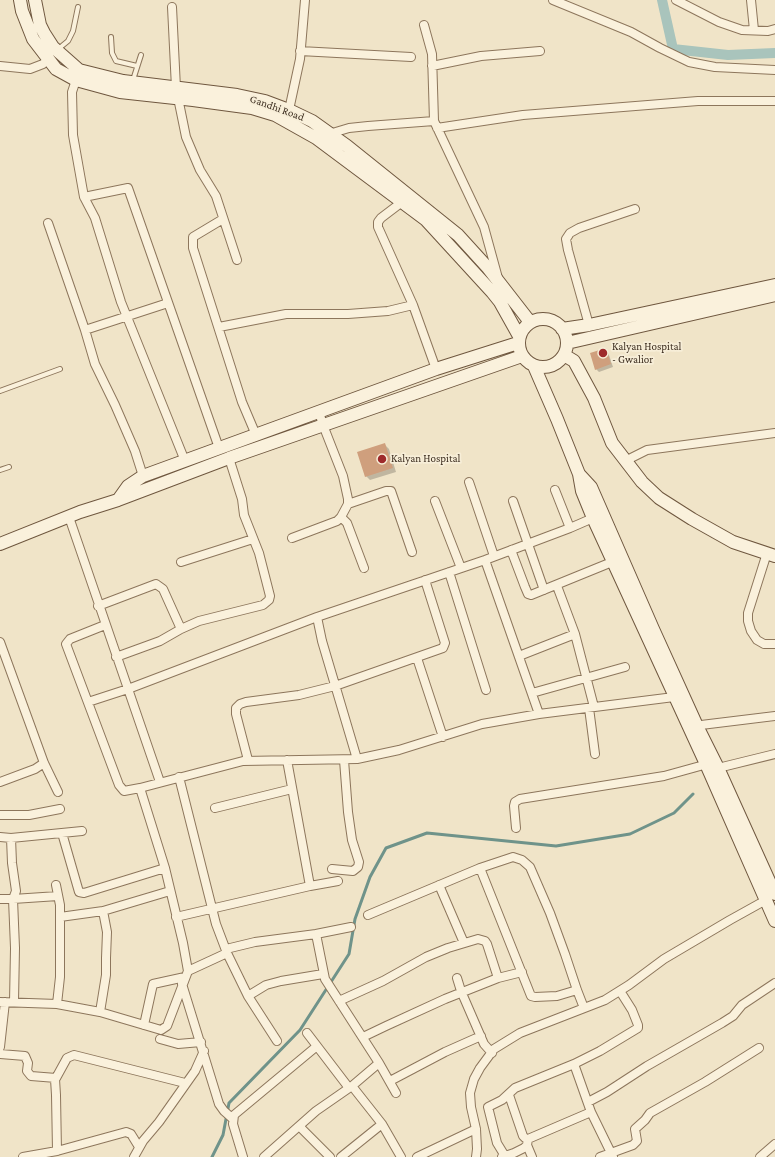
<!DOCTYPE html>
<html>
<head>
<meta charset="utf-8">
<style>
  body { margin:0 }
  canvas { display:block; background:#f0e4c8 }
</style>
</head>
<body>
<canvas width="775" height="1157"></canvas>
<script>
const ctx = document.querySelector('canvas').getContext('2d');
ctx.lineJoin = 'round';
function paint(path, color) { ctx.fillStyle = color; ctx.fill(path, 'evenodd'); }
const toPath = rows => new Path2D(rows.map(r => 'M' + r).join(''));
function trace(path, color, width, dash) { ctx.strokeStyle = color; ctx.lineWidth = width; ctx.lineCap = dash ? 'butt' : 'round'; ctx.setLineDash(dash || []); ctx.stroke(path); }
function drawText(font, color, halo, rows, align = 'center') {
  ctx.font = font + ' "Crimson Pro",serif'; ctx.lineWidth = 3.5; ctx.setLineDash([]); ctx.textBaseline = 'middle'; ctx.strokeStyle = halo; ctx.fillStyle = color; for (const [text, x, y, turn = 0] of rows) {
    ctx.save(); ctx.translate(x, y); ctx.rotate((+turn || 0) * Math.PI / 180); ctx.textAlign = isNaN(turn) ? turn : align; if (halo) ctx.strokeText(text, 0, 0); ctx.fillText(text, 0, 0); ctx.restore();
  }
}
const shadow = toPath([
  [606,349,608,352,613,367,599,372,596,369],
  [385,445,389,449,396,472,370,480,366,476]
]);
const stream = toPath([
  [212,1157,223,1135,229,1103,300,1030,349,954,355,919,370,877,386,848,427,833,556,846,630,834,674,813,693,794]
]);
const canal = toPath([
  [662,0,673,49,728,55,775,53]
]);
const building = toPath([
  [606,348,611,364,595,370,590,353],
  [385,443,393,468,365,477,357,452]
]);
const lane = toPath([
  [111,37,112,53,116,61,137,66],
  [57,50,68,41,73,31,78,7],
  [133,80,141,55],
  [0,391,60,369],
  [0,470,9,467]
]);
const street = toPath([
  [553,0,631,32,660,48,689,62,715,67,775,70],
  [676,0,719,22,742,30,768,31,775,29],
  [751,0,754,30],
  [172,7,176,88,186,137,200,170,216,196,237,260],
  [424,25,432,54,434,121,484,227,498,278],
  [300,51,411,57],
  [0,66,30,69,43,64,48,59],
  [432,66,481,56,540,51],
  [76,80,72,92,73,135,84,197,95,218,121,302,185,461],
  [289,110,300,59,305,0],
  [437,128,523,115,698,101,775,101],
  [329,134,349,128,368,126,434,121],
  [84,197,128,188,219,448],
  [402,202,381,218,378,222,378,227,413,305,436,369],
  [223,219,193,237,193,248,242,402,256,435],
  [48,223,85,330,95,364,115,405,135,451,143,476],
  [589,325,568,250,566,239,570,233,579,228,635,209],
  [219,327,286,314,348,314,388,311,413,305],
  [85,330,168,303],
  [625,461,647,450,775,433],
  [469,482,494,556],
  [555,490,570,528],
  [435,501,461,568],
  [513,501,544,590],
  [348,504,386,491,391,491,412,552],
  [69,517,160,782],
  [341,517,347,523,364,568],
  [292,538,337,521,341,517,348,504,348,499,343,476,323,425,319,412],
  [511,550,525,587,528,594,531,595,612,562],
  [767,553,748,613,748,621,751,631,757,640,764,644,775,644],
  [485,560,539,714],
  [181,562,253,539],
  [449,572,486,690],
  [557,586,575,634,594,707],
  [98,606,156,584,163,589,181,629],
  [105,625,70,639,66,644,119,785,124,791,140,788,243,761,357,759,399,750,482,724,539,714,674,697],
  [0,642,44,763,58,792],
  [519,656,575,634],
  [116,657,160,641,181,629,199,621,263,605,269,600,270,596,259,553,244,515,242,499,229,458],
  [417,658,443,737],
  [532,693,625,667],
  [88,702,128,689,317,617],
  [589,708,595,754],
  [693,726,775,716],
  [357,759,322,641,317,617,485,560,570,528,593,518],
  [248,760,236,714,236,708,240,704,246,702,299,695,335,686,443,648,445,643,425,580],
  [287,760,310,886],
  [718,768,775,754],
  [179,777,216,924,227,953,248,996,277,1041],
  [0,782,35,769,44,763],
  [140,788,165,868,183,943,188,971],
  [215,808,292,789],
  [0,815,29,815,60,809],
  [516,828,514,806,515,802,520,799,664,776,711,763],
  [62,833,79,892,84,893,165,868],
  [0,837,11,838,82,831],
  [332,869,353,871,358,867,359,862,352,840,348,812,344,760],
  [56,885,60,905,60,977,57,1004,100,1012,161,1030,167,1026,188,971,227,953],
  [439,885,464,943],
  [0,899,13,899,16,891,12,863,11,838],
  [368,915,480,868],
  [60,917,103,911,170,891],
  [176,917,310,886,338,881],
  [316,934,325,979,379,1063,396,1093],
  [226,949,255,942,316,934,351,927],
  [457,978,461,991,484,1044,492,1053],
  [182,984,219,1104,224,1111,233,1119],
  [577,990,557,996,535,997,531,996,480,868,513,857,522,860,530,867,550,913,565,954,577,990,584,1008],
  [248,996,266,985,281,981,323,974],
  [339,1001,383,981,426,957,448,948,478,939,485,941,487,944,498,978],
  [0,1002,57,1004],
  [14,1002,15,948,13,899,58,896],
  [100,1012,106,975,106,958,107,932,103,911],
  [144,1025,153,984,185,977],
  [307,1033,349,1088],
  [363,1037,386,1026,445,999,498,978,522,972],
  [160,1039,178,1044,201,1042],
  [0,1047,5,1002],
  [0,1054,25,1056,28,1063,27,1071,31,1076,56,1078,67,1058,74,1055,185,1083],
  [55,1079,56,1095,57,1151],
  [390,1081,445,1052,481,1036],
  [352,1086,379,1063],
  [509,1095,523,1136,525,1138,528,1139,591,1112,574,1064],
  [588,1102,607,1092,647,1066,722,1023,733,1016,742,1005,775,983],
  [591,1112,613,1157],
  [299,1126,330,1157],
  [527,1145,532,1157],
  [505,1156,497,1143,488,1107,502,1100,515,1088,574,1064,600,1051,638,1028,638,1025,632,1010,620,991],
  [23,1157,57,1151,126,1132,131,1134,139,1147],
  [134,1157,143,1141,159,1122,195,1071,204,1051],
  [243,1157,233,1124,234,1115,317,1046],
  [264,1157,316,1111,352,1086,382,1124,401,1157],
  [341,1157,382,1124],
  [417,1157,476,1129],
  [476,1157,477,1149,476,1129,471,1107,470,1093,474,1079,480,1068,494,1049,520,1033,605,1000,629,985,664,959,730,920,766,900],
  [502,1157,514,1153,524,1148,527,1145,528,1139],
  [600,1157,633,1145,637,1141,635,1129,645,1120,650,1113,705,1082,759,1048],
  [760,1157,775,1144]
]);
const secondary = toPath([
  [20,0,22,11,33,39,56,69,76,80,120,92,193,100,252,108,275,115,316,138,426,220,492,292,500,302,519,336],
  [35,0,40,25,44,33,53,47,79,70,123,81,237,95,265,101,289,110,312,121,347,146,458,235,488,268,530,322],
  '519 343a24 24 0 1 1 48 0a24 24 0 1 1-48 0Z',
  [562,329,589,325,775,285],
  [567,343,775,295],
  [564,355,574,361,594,398,612,443,642,482,659,498,692,519,733,542,775,556],
  [534,366,557,419,579,474,582,491,593,518,706,764,775,921],
  [579,474,591,487,653,629,697,726,718,768,775,894],
  [118,500,128,486,143,476,436,369,518,343],
  [0,544,80,512,118,500,229,458,522,356]
]);
const markers = [
  [603,353,5,"#9e2a2b"],
  [382,459,5,"#9e2a2b"]
];
const streetNames = [
  ["Gandhi Road",277,108,20]
];
const poiNames = [
  ["Kalyan Hospital",612,347],
  ["- Gwalior",612,360],
  ["Kalyan Hospital",391,459]
];
paint(shadow, '#0003');
trace(stream, '#6f938a', 3);
trace(canal, '#a9c4bc', 10);
paint(building, '#cf9f7d');
trace(lane, '#8d765c', 6);
trace(street, '#8d765c', 10);
trace(secondary, '#6f573f', 14);
trace(lane, '#faf1dc', 4);
trace(street, '#faf1dc', 8);
trace(secondary, '#faf1dc', 12);
for (const [x, y, r, color] of markers) { const dot = new Path2D(); dot.arc(x, y, r, 0, 2 * Math.PI); ctx.fillStyle = color; ctx.fill(dot); trace(dot, '#f7eed8', 1.5); }
drawText('11px', '#3d2e20', '#f7eed8', streetNames);
drawText('11px', '#3d2e20', '#f7eed8', poiNames, 'left');
</script>
</body>
</html>
